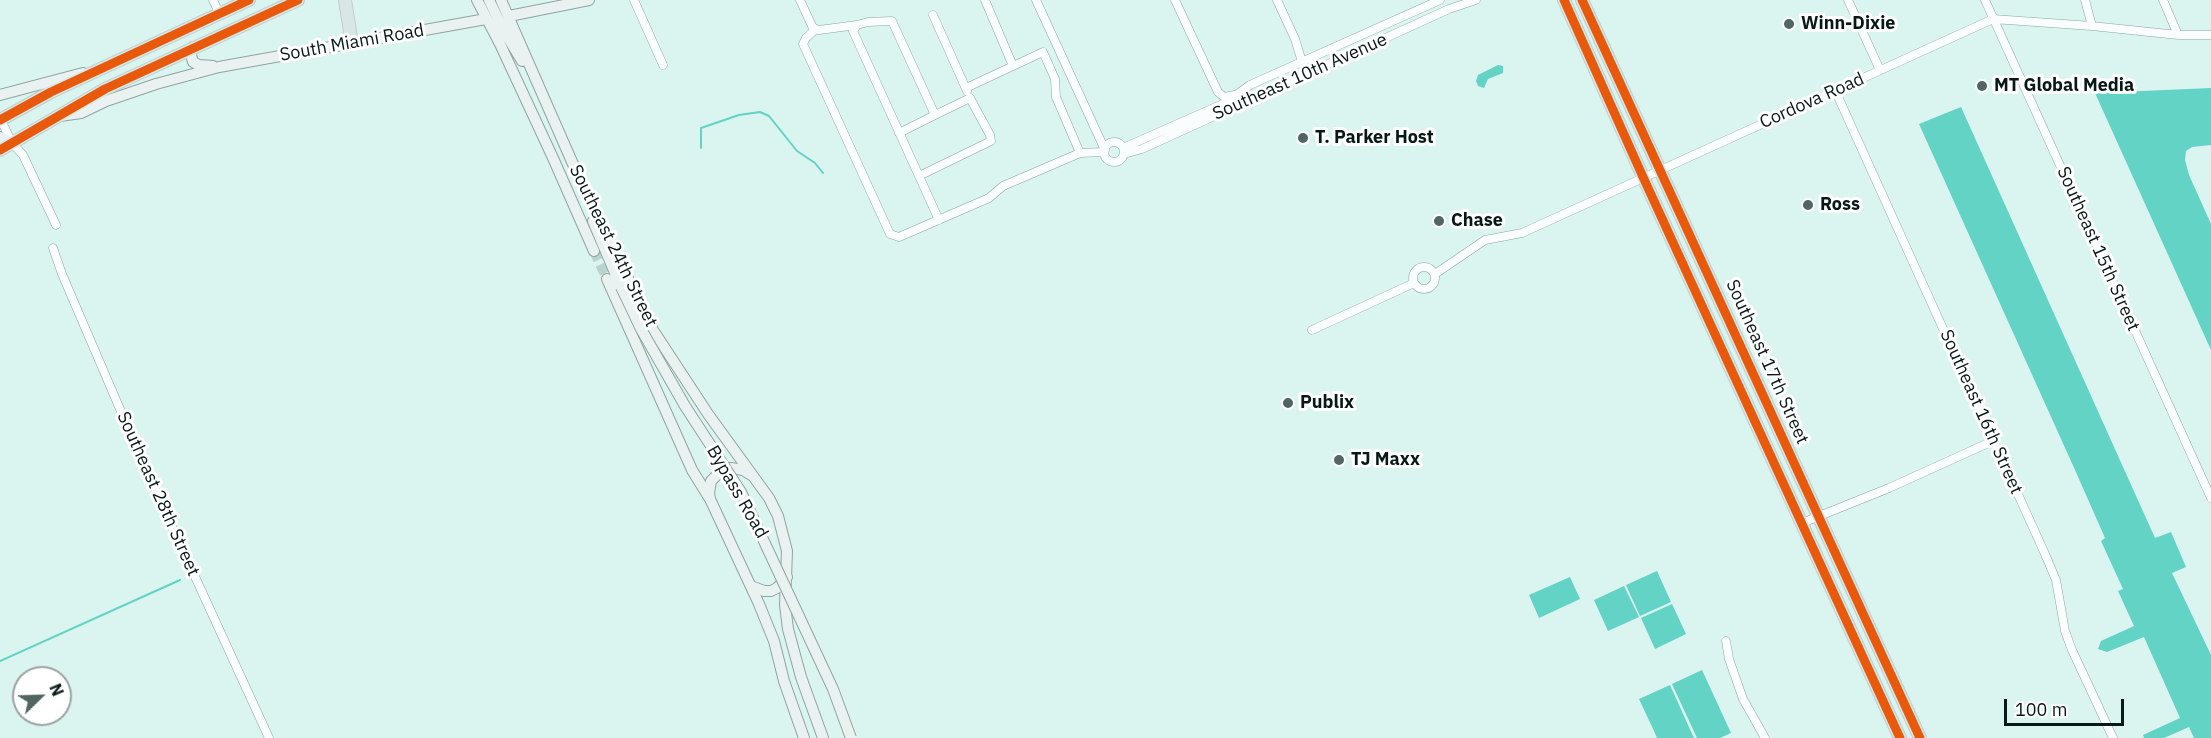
<!DOCTYPE html>
<html>
<head>
<meta charset="utf-8">
<style>
  body { margin:0 }
  #map { position:relative; width:2211px; height:738px; overflow:hidden; background:#daf4ef; font-family:"IBM Plex Sans",sans-serif }
  canvas { display:block }
  .north { position:absolute; left:12px; top:666px; width:60px; height:60px; box-sizing:border-box; background:#fff; border:2px solid #9ca3a2; border-radius:50%; rotate:67deg; font-size:16px; font-weight:700; line-height:24px; text-align:center; color:#071916 }
  .north::after { content:''; display:block; margin:auto; width:21px; height:27px; background:#516662; clip-path:polygon(50% 0,100% 100%,50% 72%,0 100%) }
  .scale { position:absolute; left:2004px; top:699px; width:120px; height:27px; box-sizing:border-box; border:3px solid #071916; border-top:0; padding-left:8px; font-size:18px; line-height:21px; white-space:nowrap; color:#071916; -webkit-text-stroke:4px #fff; paint-order:stroke }
</style>
</head>
<body>
<div id="map">
<canvas width="2211" height="738"></canvas>
<div class="north">N</div>
<div class="scale">100 m</div>
</div>
<script>
const ctx = document.querySelector('canvas').getContext('2d');
ctx.lineJoin = 'round';
function paint(path, color) { ctx.fillStyle = color; ctx.fill(path, 'evenodd'); }
const toPath = rows => new Path2D(rows.map(r => 'M' + r).join(''));
function trace(path, color, width, dash) { ctx.strokeStyle = color; ctx.lineWidth = width; ctx.lineCap = dash ? 'butt' : 'round'; ctx.setLineDash(dash || []); ctx.stroke(path); }
function drawText(font, color, halo, rows, align = 'center') {
  ctx.font = font + ' "IBM Plex Sans",sans-serif'; ctx.lineWidth = 6; ctx.setLineDash([]); ctx.textBaseline = 'middle'; ctx.strokeStyle = halo; ctx.fillStyle = color; for (const [text, x, y, turn = 0] of rows) {
    ctx.save(); ctx.translate(x, y); ctx.rotate((+turn || 0) * Math.PI / 180); ctx.textAlign = isNaN(turn) ? turn : align; if (halo) ctx.strokeText(text, 0, 0); ctx.fillText(text, 0, 0); ctx.restore();
  }
}
const water = toPath([
  [1498,65,1503,66,1503,73,1488,79,1484,88,1478,86,1476,81,1478,75],
  [2211,88,2211,145,2192,147,2186,151,2185,160,2189,175,2211,224,2211,350,2095,93],
  [1961,107,2155,538,2171,532,2186,567,2172,573,2211,655,2211,738,2194,738,2189,727,2164,738,2144,738,2143,735,2180,718,2144,637,2107,652,2098,649,2101,641,2134,626,2118,591,2123,589,2101,541,2105,538,2075,470,1919,124],
  [1657,571,1671,602,1640,616,1626,585],
  [1570,577,1580,599,1539,618,1529,595],
  [1624,586,1639,617,1608,631,1594,600],
  [1672,604,1686,634,1655,649,1641,618],
  [1702,670,1731,733,1720,738,1697,738,1672,684],
  [1670,685,1684,716,1694,738,1657,738,1654,731,1639,699]
]);
const stream = toPath([
  [701,148,701,128,739,115,760,112,769,116,797,151,815,163,823,173],
  [0,661,180,580]
]);
const secondaryTunnel = toPath([
  [594,251,607,279]
]);
const street = toPath([
  [213,0,220,15],
  [634,0,663,65],
  [800,0,813,28,819,30,857,25],
  [985,0,1013,66],
  [1036,0,1105,150],
  [1175,0,1218,92,1224,97,1235,95],
  [1277,0,1295,39,1303,65],
  [1848,0,1880,70],
  [1985,0,2211,498],
  [2085,0,2092,26],
  [2163,0,2178,35],
  [933,15,967,91],
  [816,29,806,38,803,44,890,234,899,237,989,198,1003,186,1080,153,1104,152],
  [966,88,1043,52,1055,79,1056,97,1080,153],
  [1835,90,2045,554,2056,580,2065,631,2072,650,2113,738],
  [0,118,12,143,23,155,56,225],
  [899,133,935,115],
  '1104 152a10 10 0 1 1 20 0a10 10 0 1 1-20 0Z',
  [1123,148,1225,103,1250,85,1440,0],
  [1124,154,1142,149,1449,9,1476,0],
  [919,176,991,141,990,135,970,98,935,115,892,21,868,22,857,25,853,31,939,220],
  [53,248,62,274,147,472,269,738],
  '1413 278a11 11 0 1 1 22 0a11 11 0 1 1-22 0Z',
  [1435,274,1485,240,1522,233,1993,19,2092,26,2178,35,2211,35],
  [1312,330,1414,283],
  [1802,523,1889,488,1995,440],
  [1726,641,1729,659,1743,699,1765,738]
]);
const secondary = toPath([
  [477,0,500,44,553,158,594,251],
  [489,0,505,33,522,61],
  [501,0,580,180,653,330,708,414,769,498,778,516,787,551,785,605,788,629,801,677,823,738],
  [509,16,589,0],
  [193,47,191,55,193,62,199,65,213,66],
  [0,95,83,73],
  [60,116,81,113,106,101,156,84,219,67,486,19],
  [0,137,12,143],
  [593,221,621,287],
  [607,279,692,470,710,499,759,604,774,641,784,681,804,738],
  [710,499,709,493,711,481,720,472,731,468,743,470,751,475],
  [751,586,764,591,771,591,777,588,787,577]
]);
const primary = toPath([
  [345,0,352,44],
  [1564,0,1643,177,1900,738],
  [1582,0,1920,738],
  [0,120,51,92,249,0],
  [0,150,105,89,298,0]
]);
const secondaryBridge = toPath([
  [621,287,641,329,685,406,741,492,833,689,851,738]
]);
const cycleway = toPath([
  [1564,0,1643,177,1900,738],
  [1582,0,1920,738],
  [0,120,51,92,249,0],
  [0,150,105,89,298,0]
]);
const markers = [
  [1789,24,6,"#516662"],
  [1982,86,6,"#516662"],
  [1303,138,6,"#516662"],
  [1808,205,6,"#516662"],
  [1439,221,6,"#516662"],
  [1288,403,6,"#516662"],
  [1339,460,6,"#516662"]
];
const poiNames = [
  ["Winn-Dixie",1801,24],
  ["MT Global Media",1994,86],
  ["T. Parker Host",1315,138],
  ["Ross",1820,205],
  ["Chase",1451,221],
  ["Publix",1300,403],
  ["TJ Maxx",1351,460]
];
const streetNames = [
  ["South Miami Road",352,43,-10],
  ["Southeast 10th Avenue",1300,77,-24],
  ["Cordova Road",1812,101,-24],
  ["Southeast 24th Street",613,246,64],
  ["Southeast 15th Street",2098,249,66],
  ["Southeast 17th Street",1767,362,66],
  ["Southeast 16th Street",1981,412,66],
  ["Bypass Road",737,492,60],
  ["Southeast 28th Street",158,494,66]
];
paint(water, '#62d3c5');
trace(stream, '#62d3c5', 2);
trace(secondaryTunnel, '#bad3ce', 10, [10, 5]);
trace(street, '#90a4a0', 9);
trace(secondary, '#90a4a0', 12);
trace(primary, '#c0cdcb', 14);
trace(street, '#f9fdfd', 8);
trace(secondary, '#e9f2f1', 10);
trace(primary, '#d8e7e6', 12);
trace(secondaryBridge, '#90a4a0', 12, []);
trace(secondaryBridge, '#e9f2f1', 10);
trace(cycleway, '#e8590c', 9);
for (const [x, y, r, color] of markers) { const dot = new Path2D(); dot.arc(x, y, r, 0, 2 * Math.PI); ctx.fillStyle = color; ctx.fill(dot); trace(dot, '#fff', 2); }
drawText('bold 18px', '#071916', '#fff', poiNames, 'left');
drawText('18px', '#071916', '#fff', streetNames);
</script>
</body>
</html>
